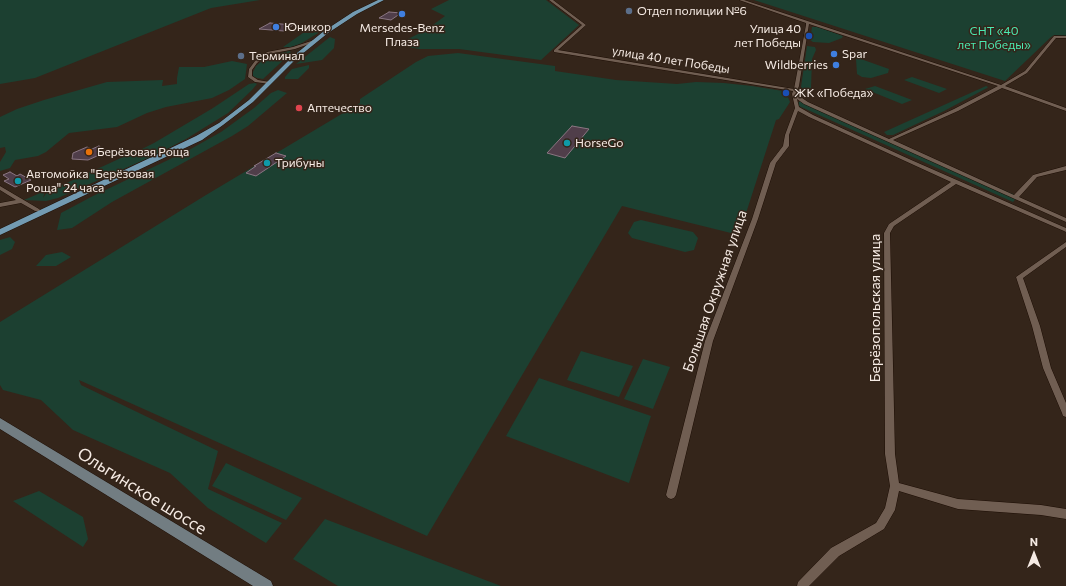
<!DOCTYPE html>
<html>
<head>
<meta charset="utf-8">
<style>
  body { margin:0 }
  #map { position:relative; width:1066px; height:586px; overflow:hidden; background:#34251a; font-family:Commissioner,sans-serif }
  canvas { display:block }
  .north { position:absolute; left:1014px; top:534px; width:40px; height:40px; -webkit-text-stroke:3px #34251a; paint-order:stroke; rotate:0deg; font-size:11px; font-weight:700; line-height:16px; text-align:center; color:#f6ebe4 }
  .north::after { content:''; display:block; margin:auto; width:14px; height:18px; background:#f6ebe4; clip-path:polygon(50% 0,100% 100%,50% 72%,0 100%) }
</style>
</head>
<body>
<div id="map">
<canvas width="1066" height="586"></canvas>
<div class="north">N</div>
</div>
<script>
const ctx = document.querySelector('canvas').getContext('2d');
ctx.lineJoin = 'round';
function paint(path, color) { ctx.fillStyle = color; ctx.fill(path, 'evenodd'); }
const toPath = rows => new Path2D(rows.map(r => 'M' + r).join(''));
function trace(path, color, width, dash) { ctx.strokeStyle = color; ctx.lineWidth = width; ctx.lineCap = dash ? 'butt' : 'round'; ctx.setLineDash(dash || []); ctx.stroke(path); }
function drawText(font, color, halo, rows, align = 'center') {
  ctx.font = font + ' Commissioner,sans-serif'; ctx.lineWidth = 3; ctx.setLineDash([]); ctx.textBaseline = 'middle'; ctx.strokeStyle = halo; ctx.fillStyle = color; for (const [text, x, y, turn = 0] of rows) {
    ctx.save(); ctx.translate(x, y); ctx.rotate((+turn || 0) * Math.PI / 180); ctx.textAlign = isNaN(turn) ? turn : align; if (halo) ctx.strokeText(text, 0, 0); ctx.fillText(text, 0, 0); ctx.restore();
  }
}
const green = toPath([
  [0,0,260,0,211,8,35,78,0,84],
  [449,0,546,0,579,25,541,60,459,49,419,49,402,46,402,42,426,30,445,16,431,9],
  [754,0,1066,0,1066,36,1054,35,1051,37,1005,81],
  [812,27,818,27,843,36,842,38,829,43,813,42,810,40],
  [318,30,318,33,302,43,291,47,283,47,303,33,313,33],
  [330,37,335,39,334,48,322,60,296,64],
  [807,46,815,47,816,50,812,59,811,88,804,89,801,87],
  [290,51,291,53,263,79,257,78,253,76,253,72,256,66,268,56],
  [458,53,555,66,555,71,616,80,677,84,696,82,724,83,752,86,783,91,787,95,790,102,779,119,776,120,739,235,622,206,427,536,79,380,81,385,218,451,208,489,282,523,266,543,208,508,170,473,73,430,41,400,3,390,0,385,0,322,206,195,360,103,360,99,416,62,428,56],
  [858,58,889,69,888,73,871,78,862,77,857,74,856,59],
  [232,61,247,64,245,79,229,90,212,98,166,107,147,113,117,127,69,133,46,152,38,156,15,160,10,168,0,171,0,162,6,152,5,147,0,148,0,117,17,109,44,100,107,82,163,80,162,86,177,84,177,78,179,67,204,67],
  [309,65,309,68,298,79,285,79,285,77,292,69],
  [912,77,947,89,939,93,904,80],
  [255,83,257,84,252,90,228,113,186,139,155,155,58,198,46,201,24,200,45,191,43,198,47,192,134,152,141,149,143,150,142,149,154,143,213,108,249,84],
  [875,86,912,100,902,104,865,89],
  [986,86,988,87,987,88,944,111,893,135,887,135,884,132],
  [278,90,287,93,248,126,232,136,112,202,72,228,57,230,61,213,93,196,189,150,221,132,254,108,271,93],
  [800,101,886,140,1018,196,1013,202,799,106,798,103],
  [641,220,693,232,698,238,694,250,685,252,632,238,628,233,634,222],
  [10,237,15,242,12,249,0,255,0,240],
  [62,252,71,257,56,266,36,266,46,255],
  [581,351,633,366,619,397,567,380],
  [643,359,670,367,653,409,624,399],
  [539,378,651,416,629,483,506,436],
  [226,463,302,498,286,520,212,486],
  [39,491,83,517,88,539,83,547,13,501],
  [325,519,501,586,338,586,293,559]
]);
const building = toPath([
  [389,12,401,13,391,20,379,18,389,12],
  [270,23,293,25,284,31,259,29,270,23],
  [572,126,589,129,565,158,547,153,572,126],
  [99,146,106,152,88,160,72,159,73,153,87,147,92,149,99,146],
  [276,153,286,156,256,176,246,173,256,166,254,166,276,153],
  [10,172,17,176,20,174,31,180,15,187,4,181,9,179,3,175,10,172]
]);
const street = toPath([
  [549,0,553,0,586,25,558,50,794,89,806,25,806,23,739,0,744,0,1001,85,1025,71,1054,36,1066,36,1066,38,1056,38,1027,73,1005,86,1066,108,1066,111,1002,88,958,111,893,140,1014,195,1033,175,1066,166,1066,170,1037,177,1019,197,1066,218,1066,222,804,104,797,99,799,107,813,115,909,159,1066,228,1066,232,1064,231,956,184,894,226,890,233,895,454,899,483,958,499,1041,505,1066,509,1066,519,1041,515,958,509,899,491,895,510,884,529,839,556,809,586,797,586,798,582,831,548,876,523,885,508,890,486,885,454,884,233,889,224,951,182,809,117,798,111,789,135,789,146,776,163,758,219,713,341,676,495,674,498,671,499,668,498,666,495,705,341,752,219,770,163,783,146,785,135,795,108,792,94,793,91,554,52,554,50,582,25,549,0],
  [809,24,998,86,954,109,889,139,808,102,796,94,799,86,809,24],
  [314,40,316,41,315,42,295,49,269,54,257,63,252,70,252,76,258,80,270,82,270,84,255,82,248,77,249,69,255,61,267,52,293,47,314,40],
  [0,186,39,209,40,210,39,211,35,211,21,203,0,207,0,203,16,200,0,190,0,186],
  [1066,242,1066,247,1023,278,1040,326,1051,368,1066,403,1066,417,1063,416,1062,413,1043,368,1032,326,1016,277,1066,242]
]);
const secondary = toPath([
  [0,418,271,581,273,586,253,586,0,429,0,418]
]);
const primary = toPath([
  [378,0,384,0,357,14,328,33,296,59,253,102,223,125,202,140,0,235,0,229,196,136,219,123,249,100,292,57,324,31,353,12,378,0]
]);
const markers = [
  [629,11,4,"#5c6f8a"],
  [402,14,4,"#3f7fe0"],
  [276,27,4,"#3f7fe0"],
  [809,36,4,"#1a4fb4"],
  [834,54,4,"#3f7fe0"],
  [241,56,4,"#5c6f8a"],
  [836,65,4,"#3f7fe0"],
  [786,93,4,"#1a4fb4"],
  [299,108,4,"#e0444e"],
  [567,143,4,"#0f9aa8"],
  [89,152,4,"#e8710a"],
  [267,163,4,"#0f9aa8"],
  [18,181,4,"#0f9aa8"]
];
const farPoinames = [
  ["Отдел полиции №6",637,11],
  ["Юникор",284,27],
  ["Mersedes-Benz",402,28,"center"],
  ["Плаза",402,42,"center"],
  ["Улица 40",801,29,"right"],
  ["лет Победы",801,43,"right"],
  ["Spar",842,54],
  ["Терминал",249,56],
  ["Wildberries",828,65,"right"],
  ["ЖК «Победа»",794,93],
  ["Аптечество",307,108],
  ["HorseGo",575,143],
  ["Берёзовая Роща",97,152],
  ["Трибуны",275,163],
  ["Автомойка \"Берёзовая",26,174],
  ["Роща\" 24 часа",26,188]
];
const farParknames = [
  ["СНТ «40",994,31],
  ["лет Победы»",994,45]
];
const farStreetnames = [
  ["улица 40 лет Победы",671,60,9]
];
const streetNames = [
  ["Большая Окружная улица",715,291,-71],
  ["Берёзопольская улица",875,308,-90]
];
const nearStreetnames = [
  ["Ольгинское шоссе",142,491,32]
];
paint(green, '#1c4031');
paint(building, '#503e4a');
trace(building, '#8a7682', 1);
trace(street, '#1c0d04', 1);
trace(secondary, '#1c0d04', 1);
trace(primary, '#1c0d04', 1);
paint(street, '#705e52');
paint(secondary, '#727d82');
paint(primary, '#739bb2');
for (const [x, y, r, color] of markers) { const dot = new Path2D(); dot.arc(x, y, r, 0, 2 * Math.PI); ctx.fillStyle = color; ctx.fill(dot); trace(dot, '#34251a', 1.5); }
drawText('12px', '#f6ebe4', '#34251a', farPoinames, 'left');
drawText('12px', '#4ae9b1', '#34251a', farParknames);
drawText('12px', '#f6ebe4', '#34251a', farStreetnames);
drawText('14px', '#f6ebe4', '#34251a', streetNames);
drawText('17px', '#f6ebe4', '#34251a', nearStreetnames);
</script>
</body>
</html>
